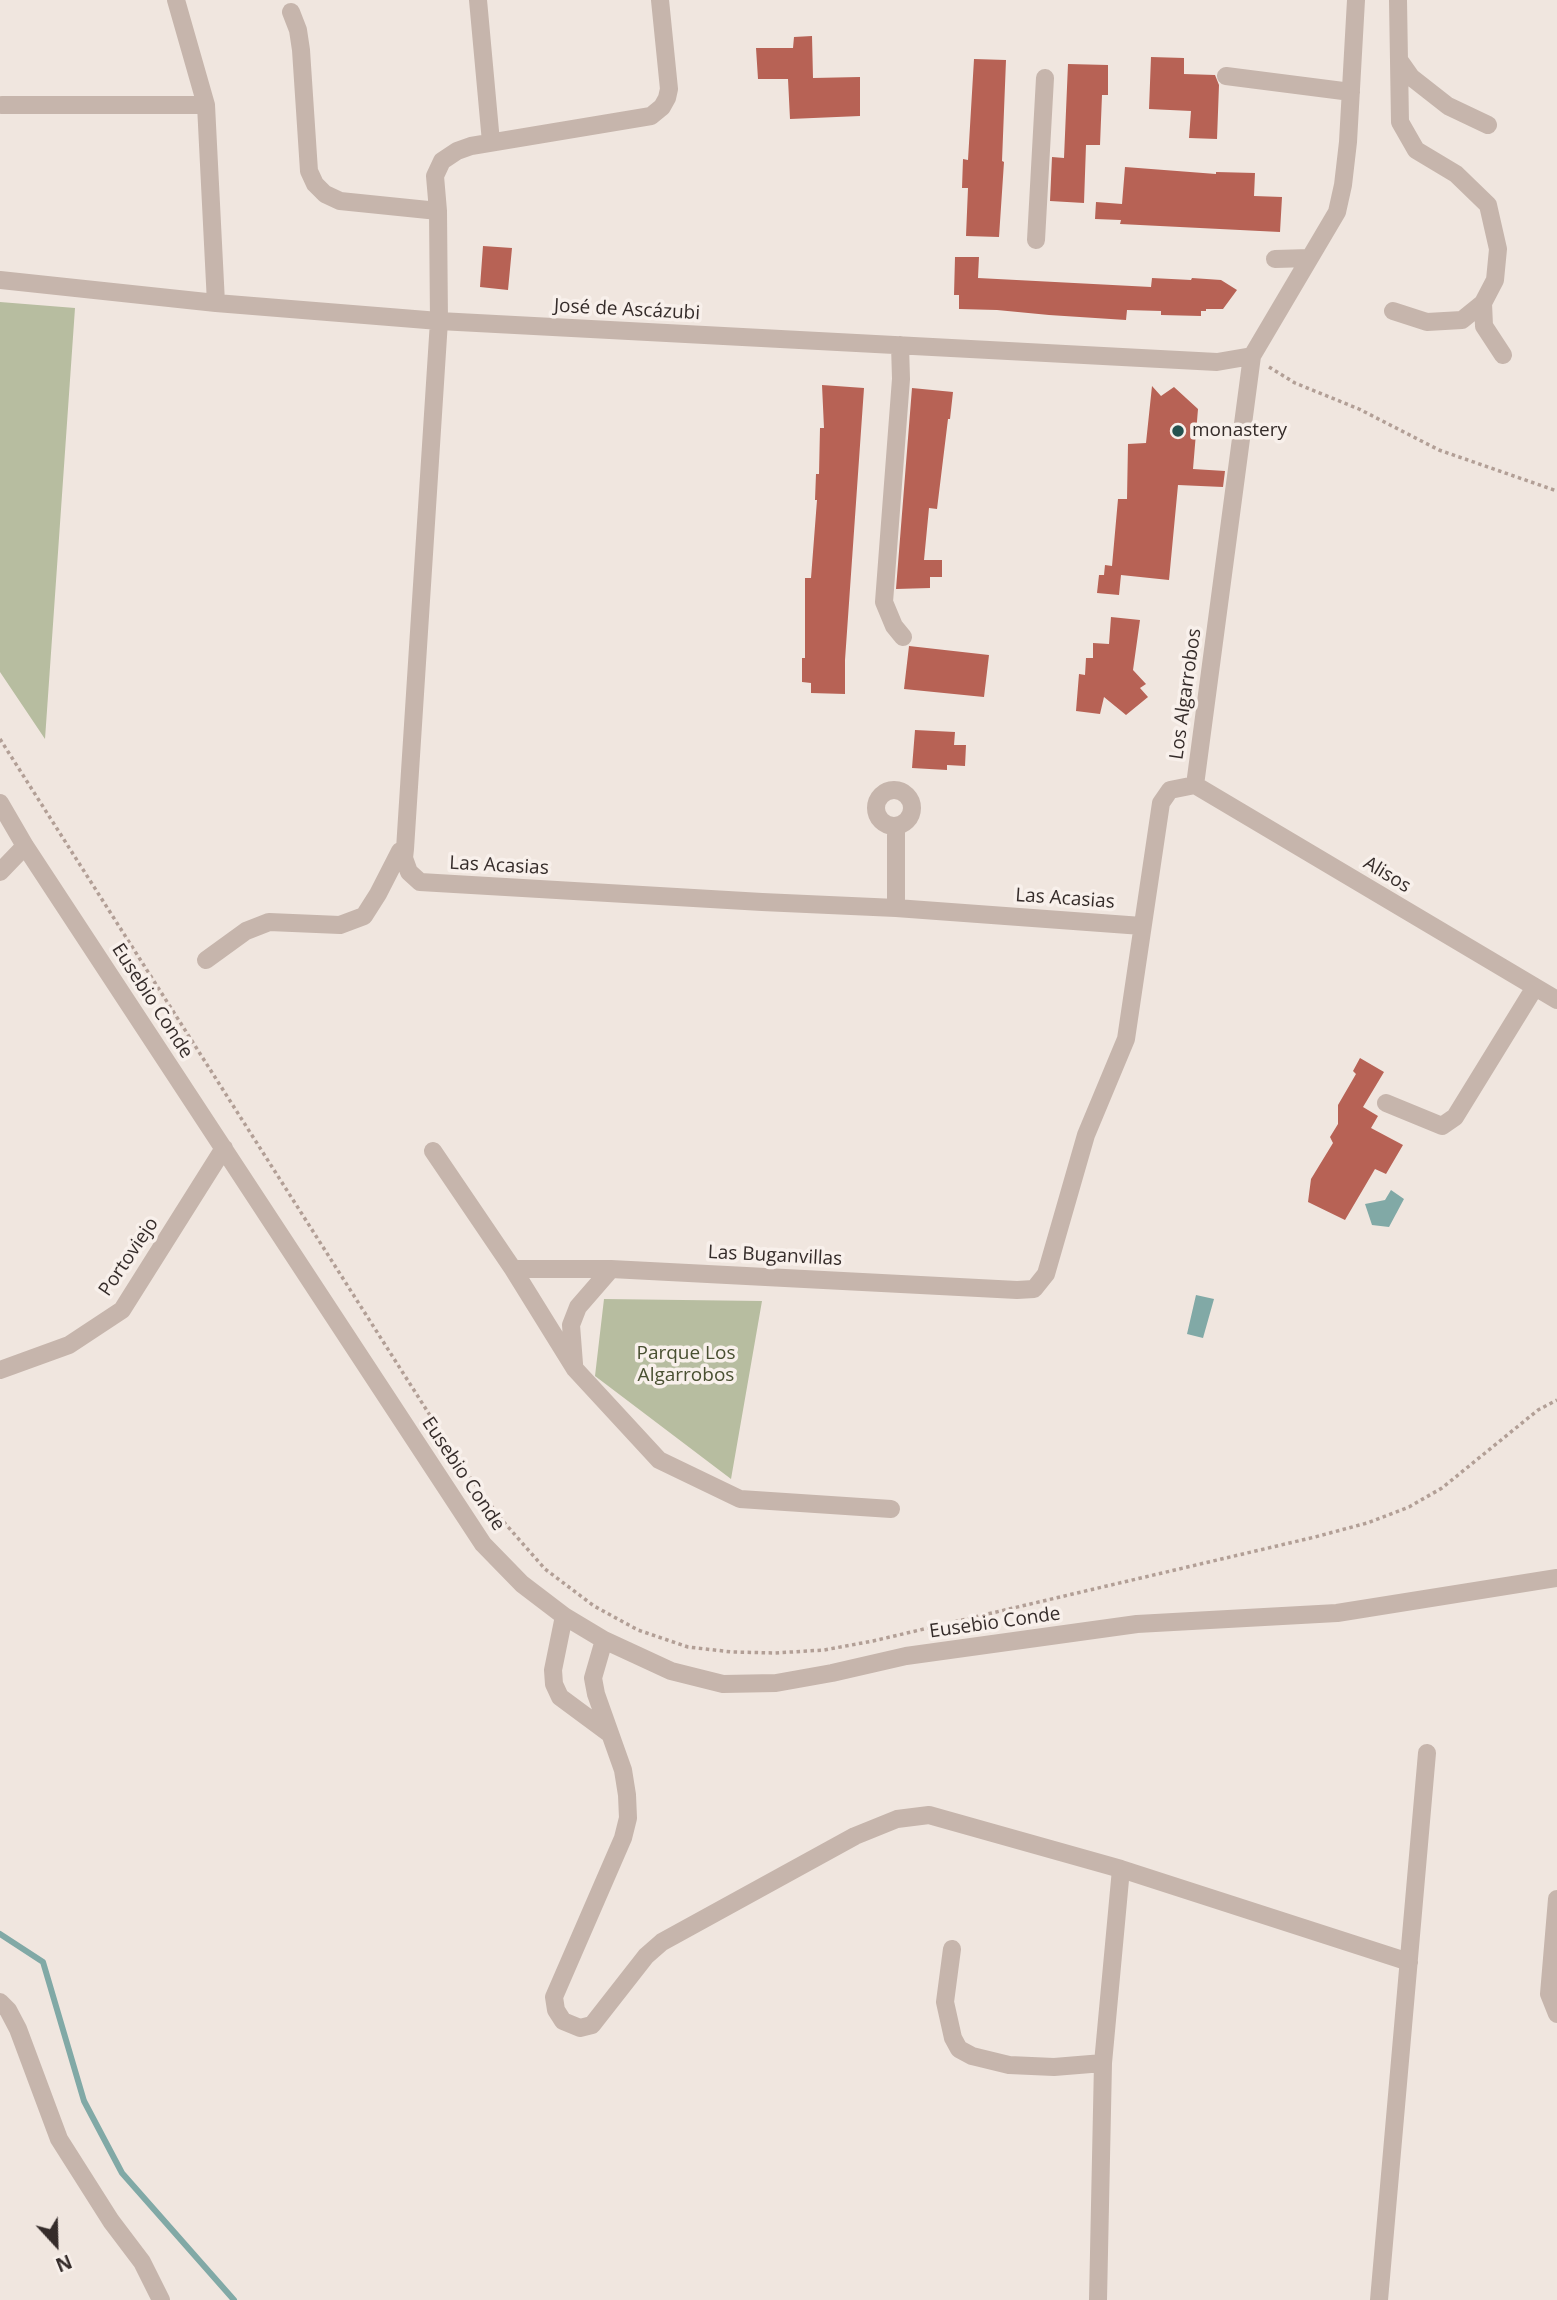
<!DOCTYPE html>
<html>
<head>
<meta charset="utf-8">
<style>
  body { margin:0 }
  #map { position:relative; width:1557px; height:2300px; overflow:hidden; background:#f0e6df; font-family:"Open Sans",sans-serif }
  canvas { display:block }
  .north { position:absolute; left:21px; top:2209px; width:70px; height:70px; -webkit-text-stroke:5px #f8f0eb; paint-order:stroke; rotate:158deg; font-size:19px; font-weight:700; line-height:28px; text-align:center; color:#352c2a }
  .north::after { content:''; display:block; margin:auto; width:24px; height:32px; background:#352c2a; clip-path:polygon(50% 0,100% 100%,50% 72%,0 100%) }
</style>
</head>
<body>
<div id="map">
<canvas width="1557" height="2300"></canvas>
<div class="north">N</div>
</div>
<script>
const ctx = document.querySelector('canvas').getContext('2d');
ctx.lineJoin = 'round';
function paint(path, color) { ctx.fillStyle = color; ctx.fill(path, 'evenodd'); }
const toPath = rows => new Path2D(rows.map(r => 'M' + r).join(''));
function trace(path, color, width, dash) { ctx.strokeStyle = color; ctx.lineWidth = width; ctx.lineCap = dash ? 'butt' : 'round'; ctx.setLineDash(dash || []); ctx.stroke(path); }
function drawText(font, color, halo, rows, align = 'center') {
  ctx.font = font + ' "Open Sans",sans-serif'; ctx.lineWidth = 7; ctx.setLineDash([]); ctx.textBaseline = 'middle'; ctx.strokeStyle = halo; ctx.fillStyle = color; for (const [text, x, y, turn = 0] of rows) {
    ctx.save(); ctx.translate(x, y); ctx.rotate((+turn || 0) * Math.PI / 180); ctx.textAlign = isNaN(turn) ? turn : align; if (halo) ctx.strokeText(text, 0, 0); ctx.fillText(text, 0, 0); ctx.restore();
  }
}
const green = toPath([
  [0,302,75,308,45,739,0,672],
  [604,1299,762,1301,731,1479,595,1376]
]);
const water = toPath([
  [1391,1190,1404,1199,1389,1227,1372,1225,1365,1204,1385,1200],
  [1196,1295,1214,1299,1203,1338,1187,1334]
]);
const stream = toPath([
  [0,1934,43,1962,84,2101,122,2173,234,2300]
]);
const building = toPath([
  [812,36,813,78,860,77,860,116,790,119,788,79,758,79,756,48,793,48,794,37],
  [1151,57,1184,58,1184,74,1215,75,1219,85,1217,139,1189,138,1191,111,1149,109],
  [974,59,1006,60,1002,161,1004,162,999,237,966,236,968,188,962,188,963,159,968,160],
  [1068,64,1108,65,1108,95,1102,95,1100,145,1086,145,1084,203,1050,201,1052,157,1064,158],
  [1125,167,1216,174,1216,172,1255,173,1254,196,1282,197,1280,232,1120,224,1121,220,1095,219,1096,202,1122,204],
  [483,246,512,248,508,290,480,287],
  [955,257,979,257,978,278,1151,287,1152,278,1191,280,1192,278,1221,280,1237,290,1223,309,1206,309,1206,311,1201,311,1201,316,1161,315,1161,311,1127,310,1126,320,1049,315,997,310,959,309,959,295,954,295],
  [822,385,864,388,845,660,845,694,811,693,811,683,802,682,802,658,805,658,805,578,811,578,817,500,815,500,816,474,819,474,820,428,824,428],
  [1152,386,1161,396,1174,387,1198,409,1193,469,1225,471,1223,487,1178,485,1169,580,1121,575,1119,595,1097,593,1099,575,1104,575,1105,565,1112,566,1118,499,1127,499,1128,444,1146,443],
  [912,388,953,392,950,419,948,419,937,509,929,508,924,560,942,560,942,577,930,577,930,588,896,589],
  [1111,617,1140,620,1133,670,1146,684,1140,688,1148,697,1126,715,1104,697,1100,714,1076,711,1079,674,1085,675,1086,658,1093,658,1093,643,1109,644],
  [909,646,989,655,984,697,904,689],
  [915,730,955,732,954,745,966,745,965,766,947,765,947,770,912,768],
  [1360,1058,1384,1072,1363,1107,1378,1116,1371,1128,1403,1145,1386,1174,1375,1169,1345,1220,1308,1202,1311,1179,1333,1143,1330,1137,1338,1124,1338,1105,1356,1074,1353,1071]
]);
const path = toPath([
  [1269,367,1295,383,1359,409,1439,450,1557,491],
  [0,739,466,1472,502,1520,545,1569,594,1606,638,1630,688,1647,732,1652,775,1653,824,1650,873,1641,1315,1537,1367,1523,1409,1507,1442,1488,1538,1410,1557,1400]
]);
const minor = toPath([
  [176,0,206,105,216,303],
  [478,0,491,142],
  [660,0,669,89,667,98,662,107,651,116,471,146,457,151,442,161,435,176,438,211,439,321,405,849,404,858,409,872,420,882,762,902,896,908,1142,926],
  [291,12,298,30,301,50,309,171,315,184,325,194,340,201,438,211],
  [1399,60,1411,77,1448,106,1488,125],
  [1226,76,1351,92],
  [2,105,206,105],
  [1036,240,1045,78],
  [1275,259,1310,258],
  [0,280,216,303,439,321,1217,362,1252,356],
  [1483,303,1484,326,1503,355],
  [1393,311,1427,322,1462,320,1483,303,1495,280,1498,249,1488,205,1456,174,1416,150,1400,122,1398,0],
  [900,345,901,379,884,602,894,626,903,637],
  [1195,785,1252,356,1337,212,1343,185,1348,142,1356,0],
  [1195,785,1557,1000],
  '876 808a18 18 0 1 1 36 0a18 18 0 1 1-36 0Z',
  [0,803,25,846,483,1544,522,1584,564,1616,604,1640,671,1671,723,1684,776,1683,832,1673,906,1656,1137,1624,1337,1613,1557,1578],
  [896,826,896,908],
  [0,872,25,846],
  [206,960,246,931,269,922,340,925,364,916,378,894,400,851,405,849],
  [1386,1103,1442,1126,1455,1117,1535,987],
  [433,1151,513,1269,575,1369,659,1460,740,1499,891,1509],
  [513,1269,611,1269,1017,1290,1034,1289,1046,1274,1086,1135,1126,1039,1161,803,1170,790,1195,785],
  [574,1364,571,1325,578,1307,611,1269],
  [0,1370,69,1345,122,1310,224,1148],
  [564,1616,553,1670,554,1684,560,1697,610,1734],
  [604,1640,593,1678,596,1694,623,1770,627,1795,628,1818,623,1838,554,1997,556,2010,563,2021,580,2028,592,2025,646,1956,662,1942,855,1836,897,1819,929,1815,1121,1869,1409,1962],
  [1557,1899,1549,1994,1557,2014],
  [952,1949,945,2002,953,2038,959,2049,972,2056,1009,2065,1054,2067,1103,2063],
  [0,2002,8,2010,18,2029,59,2139,111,2221,142,2262,161,2300],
  [1098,2300,1103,2063,1121,1869],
  [1379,2300,1427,1753]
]);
const markers = [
  [1178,431,7,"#25524f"]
];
const streetNames = [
  ["José de Ascázubi",627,310,3],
  ["Los Algarrobos",1186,694,-82],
  ["Las Acasias",499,866,3],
  ["Alisos",1387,875,31],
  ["Las Acasias",1065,899,4],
  ["Eusebio Conde",152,1001,57],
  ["Las Buganvillas",775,1256,3],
  ["Portoviejo",129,1257,-56],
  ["Eusebio Conde",463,1474,56],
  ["Eusebio Conde",995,1623,-8]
];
const poiNames = [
  ["monastery",1192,431]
];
const parkNames = [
  ["Parque Los",686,1354],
  ["Algarrobos",686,1376]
];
paint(green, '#b7bda0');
paint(water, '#81a9a6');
trace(stream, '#81a9a6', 6);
paint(building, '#b76255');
trace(path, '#b29f96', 3.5, [3.5, 3.5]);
trace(minor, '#c6b5ac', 18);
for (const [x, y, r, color] of markers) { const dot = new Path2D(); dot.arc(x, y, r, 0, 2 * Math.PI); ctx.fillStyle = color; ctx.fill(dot); trace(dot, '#f8f0eb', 2.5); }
drawText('19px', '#352c2a', '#f8f0eb', streetNames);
drawText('19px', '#352c2a', '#f8f0eb', poiNames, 'left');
drawText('19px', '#495031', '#f8f0eb', parkNames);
</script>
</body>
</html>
